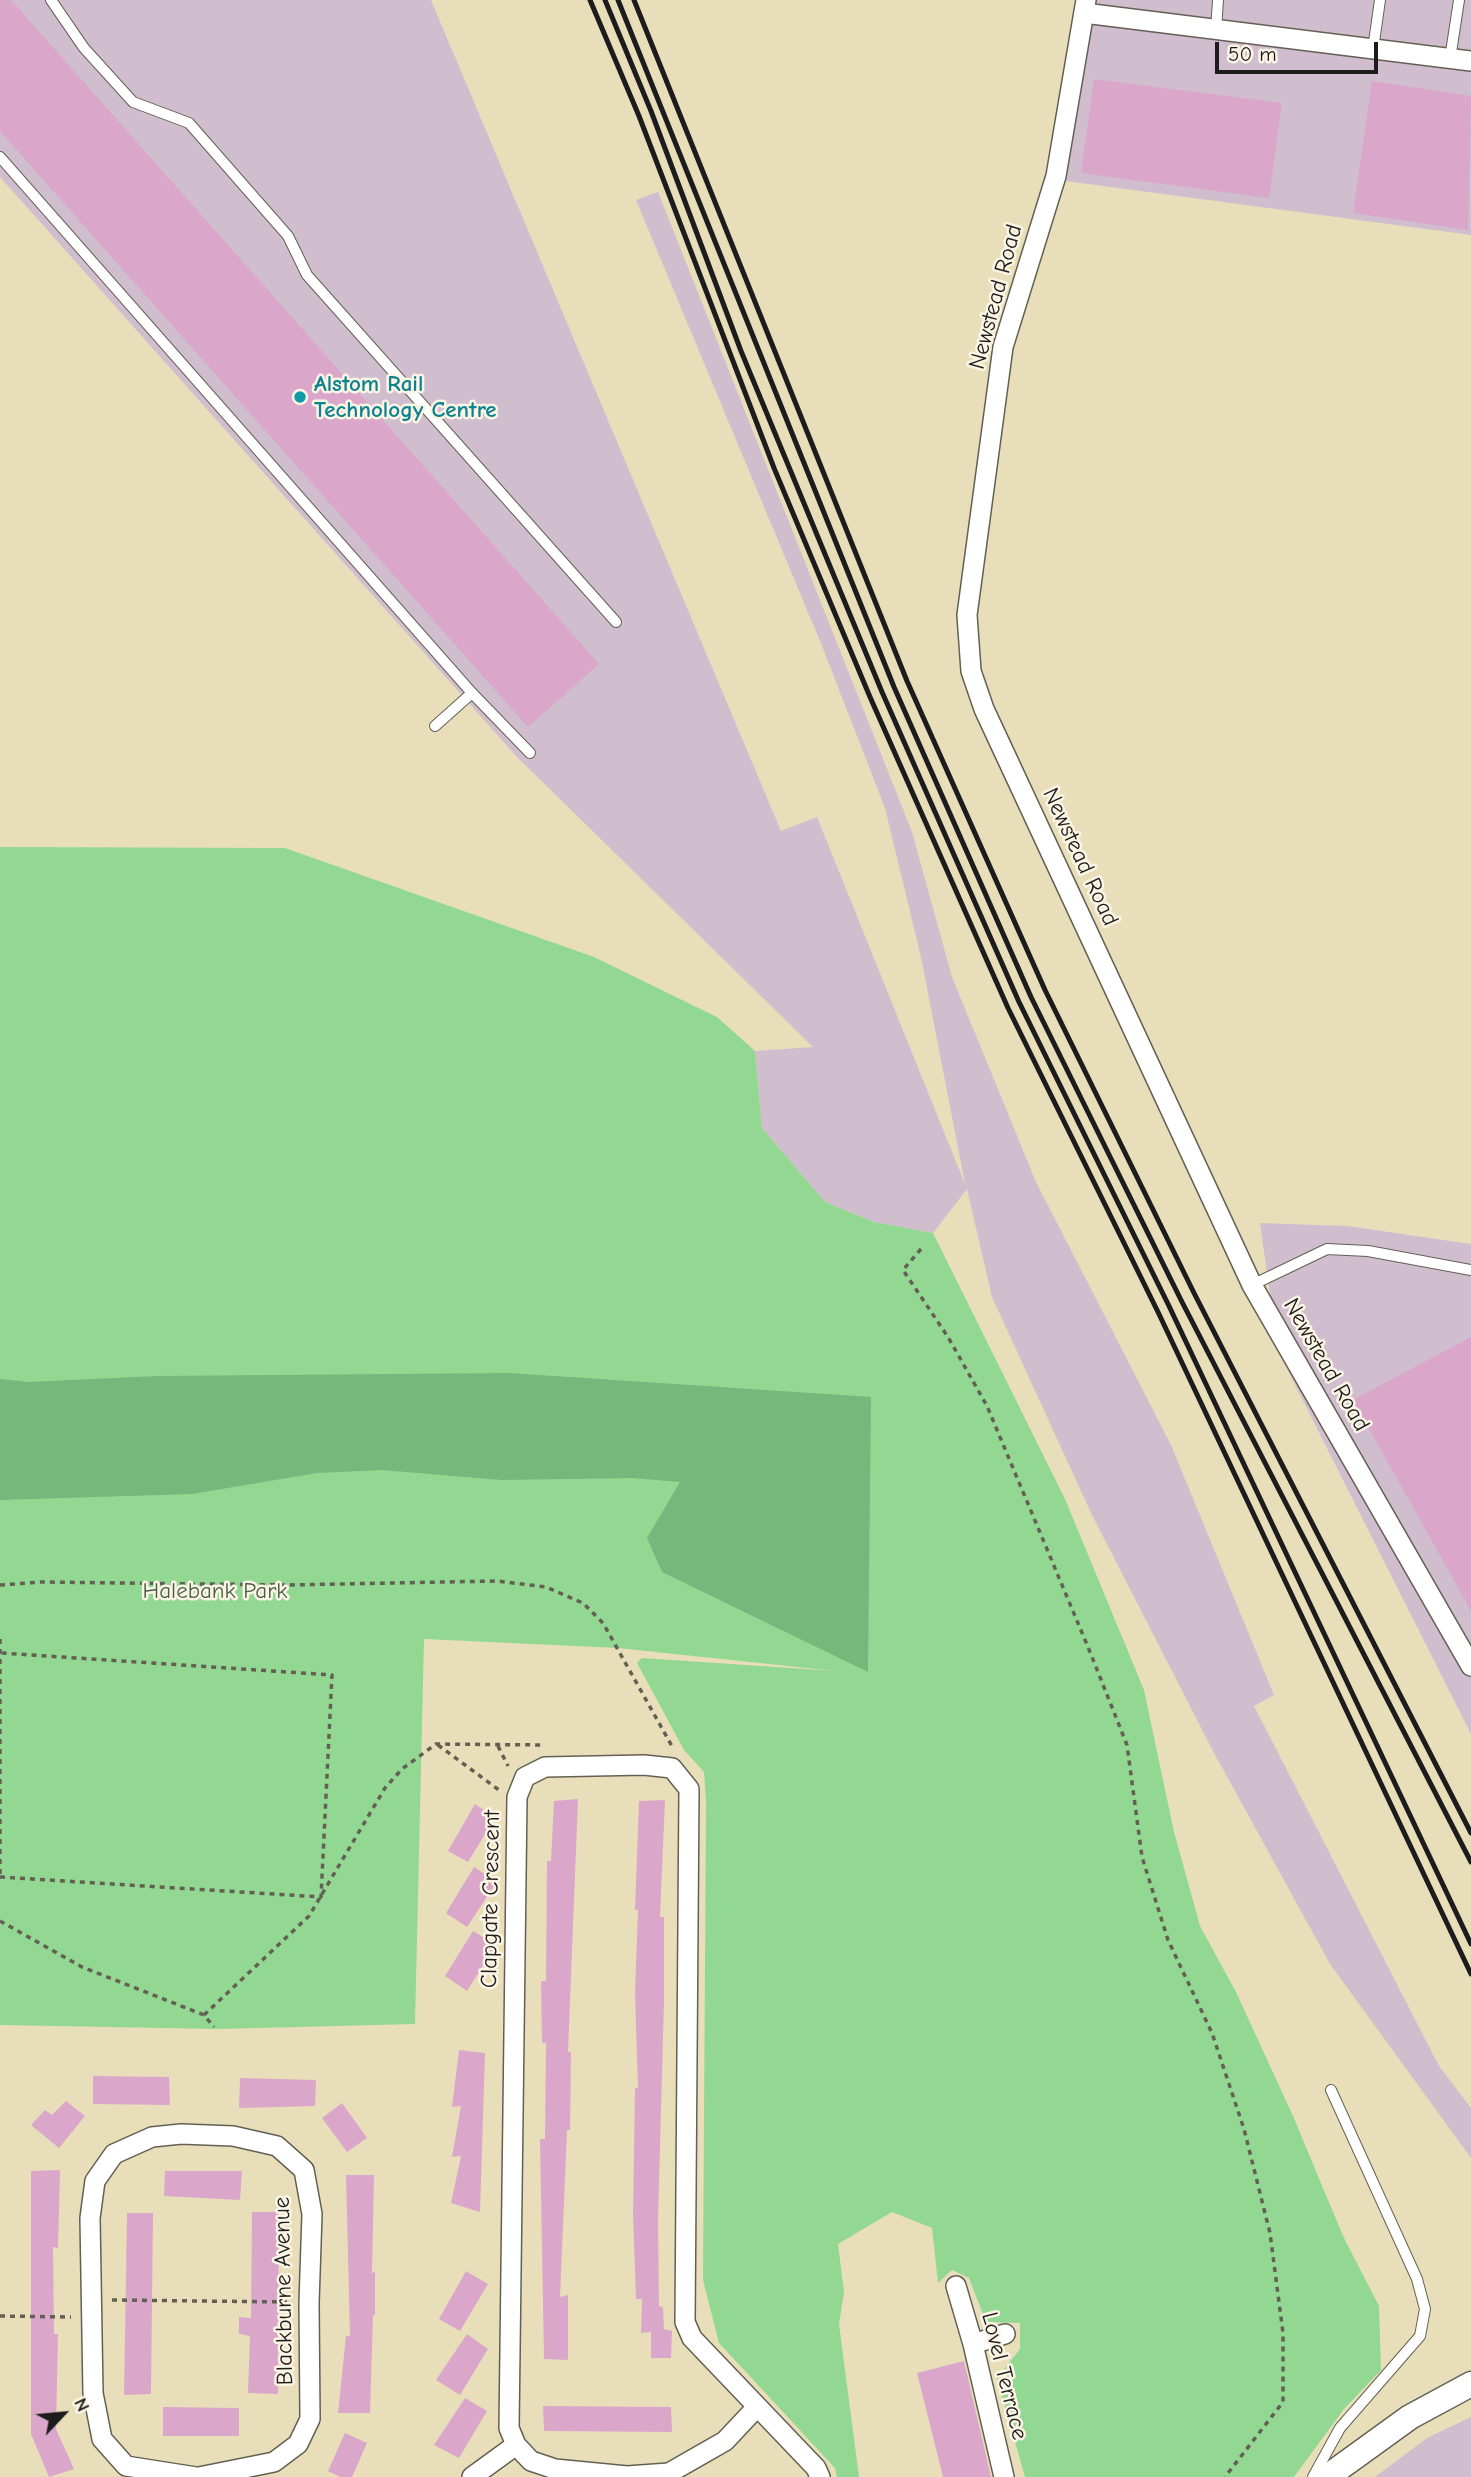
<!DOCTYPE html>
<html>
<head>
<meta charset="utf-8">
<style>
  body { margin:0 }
  #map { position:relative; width:1471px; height:2477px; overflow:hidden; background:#e8dfba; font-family:"Comic Neue",sans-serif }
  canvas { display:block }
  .north { position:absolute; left:28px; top:2379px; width:70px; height:70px; -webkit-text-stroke:5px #fcf5e5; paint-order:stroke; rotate:64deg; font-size:19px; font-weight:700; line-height:28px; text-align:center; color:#1c1c1c }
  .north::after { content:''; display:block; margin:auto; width:24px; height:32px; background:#1c1c1c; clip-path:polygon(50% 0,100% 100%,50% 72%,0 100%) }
  .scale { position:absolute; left:1215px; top:42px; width:163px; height:32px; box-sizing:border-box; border:4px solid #1c1c1c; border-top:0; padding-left:9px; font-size:21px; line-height:24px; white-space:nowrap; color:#1c1c1c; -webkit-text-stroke:5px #fcf5e5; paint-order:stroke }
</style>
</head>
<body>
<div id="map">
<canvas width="1471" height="2477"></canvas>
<div class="north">N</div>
<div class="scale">50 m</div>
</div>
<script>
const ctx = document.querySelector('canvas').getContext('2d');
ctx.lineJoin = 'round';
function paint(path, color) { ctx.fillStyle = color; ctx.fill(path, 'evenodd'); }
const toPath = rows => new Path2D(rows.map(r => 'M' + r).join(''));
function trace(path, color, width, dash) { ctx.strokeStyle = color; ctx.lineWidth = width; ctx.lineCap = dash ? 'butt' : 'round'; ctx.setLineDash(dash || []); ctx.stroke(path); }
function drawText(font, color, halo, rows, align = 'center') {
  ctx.font = font + ' "Comic Neue",sans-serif'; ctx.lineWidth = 5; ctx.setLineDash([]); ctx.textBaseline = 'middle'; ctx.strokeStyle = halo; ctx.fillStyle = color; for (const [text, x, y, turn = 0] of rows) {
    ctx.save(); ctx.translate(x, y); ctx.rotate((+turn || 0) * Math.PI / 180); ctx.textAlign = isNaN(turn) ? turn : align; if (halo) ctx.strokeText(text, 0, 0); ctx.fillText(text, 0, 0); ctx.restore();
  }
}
const industrial = toPath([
  [0,0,431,0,781,831,817,817,965,1184,921,957,885,808,822,646,636,200,658,192,912,832,952,977,1036,1182,1171,1445,1274,1695,1254,1706,1439,2066,1471,2108,1471,2158,1330,1964,1213,1751,1092,1515,992,1297,967,1189,933,1233,874,1222,825,1202,762,1128,755,1051,813,1047,516,756,0,177],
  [1078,0,1471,0,1471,235,1058,180],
  [1260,1223,1347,1226,1471,1244,1471,1734,1278,1351],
  [1471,2417,1471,2477,1375,2477,1427,2438]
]);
const green = toPath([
  [0,847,285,848,594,957,717,1017,755,1051,762,1128,825,1202,874,1222,933,1233,1065,1499,1144,1690,1174,1832,1200,1926,1236,1992,1293,2116,1343,2236,1379,2306,1381,2370,1344,2409,1294,2477,1025,2477,997,2378,1020,2349,1020,2323,986,2322,969,2278,952,2270,938,2283,932,2228,892,2212,838,2244,844,2292,839,2324,859,2477,837,2477,835,2468,719,2343,703,2280,706,1801,704,1772,684,1750,637,1663,642,1658,835,1671,618,1648,424,1639,415,2024,218,2029,0,2025]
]);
const forest = toPath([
  [509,1373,871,1397,868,1672,662,1572,647,1538,680,1482,633,1478,502,1480,382,1470,317,1473,192,1494,0,1500,0,1379,28,1382,158,1376]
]);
const building = toPath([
  [0,0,11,0,599,664,528,727,0,131],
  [1094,79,1282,103,1269,198,1081,173],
  [1372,81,1471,96,1468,230,1353,213],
  [1471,1337,1471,1611,1353,1400],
  [578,1799,568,2052,571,2052,570,2130,567,2130,560,2297,568,2295,568,2360,544,2359,540,2139,545,2139,546,2043,542,2043,541,1981,546,1981,547,1861,551,1861,554,1801],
  [665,1800,660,1917,664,1917,664,2001,658,2220,659,2306,663,2307,664,2329,672,2331,671,2358,651,2358,651,2332,641,2333,642,2299,636,2299,633,2214,635,2088,638,2088,635,1993,638,1910,635,1910,639,1801],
  [475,1804,495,1818,468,1862,448,1851],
  [474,1867,497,1882,467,1927,446,1913],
  [473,1931,496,1945,467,1991,445,1976],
  [459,2050,485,2053,480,2212,451,2203,461,2156,452,2157,461,2106,452,2107],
  [93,2076,169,2077,170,2105,93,2104],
  [240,2078,316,2080,315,2106,239,2108],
  [66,2101,85,2116,59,2148,31,2125,45,2110,52,2115],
  [342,2103,367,2138,347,2152,322,2118],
  [60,2170,58,2248,53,2247,54,2334,58,2334,56,2429,74,2469,49,2477,31,2434,31,2171],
  [165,2171,242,2171,240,2200,164,2196],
  [346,2175,374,2175,372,2273,375,2272,375,2315,373,2315,370,2413,338,2413,346,2336,350,2336],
  [252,2212,279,2212,278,2394,248,2393,250,2336,239,2334,239,2317,251,2318],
  [127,2213,153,2213,151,2394,124,2395],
  [466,2271,488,2284,460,2331,439,2319],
  [467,2334,488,2349,460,2395,436,2380],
  [964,2361,991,2477,943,2477,917,2373],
  [465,2398,487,2411,459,2458,434,2445],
  [543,2406,671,2407,672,2432,544,2431],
  [163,2407,239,2408,239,2436,163,2436],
  [345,2433,367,2443,352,2477,340,2477,328,2471]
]);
const path = toPath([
  [921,1249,903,1270,948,1337,987,1406,1088,1647,1127,1745,1142,1857,1168,1940,1212,2033,1244,2129,1270,2233,1283,2333,1283,2402,1225,2477],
  [0,1585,41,1582,287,1585,497,1581,546,1587,583,1603,603,1623,673,1748],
  [0,1639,0,1876],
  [438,1745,499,1790],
  [498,1746,508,1766],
  [0,1877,321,1897,332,1675,2,1653],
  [0,1921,82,1967,204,2015,214,2027],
  [204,2015,309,1916,385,1788,402,1769,436,1744,545,1745],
  [112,2300,289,2302],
  [0,2316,71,2317]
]);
const service = toPath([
  [51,0,84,48,133,102,189,123,288,236,307,275,616,622],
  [1216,30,1218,0],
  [1373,49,1380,0],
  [1450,59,1459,0],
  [0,157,472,693,530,753],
  [435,726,472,693],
  [1252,1285,1327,1249,1368,1251,1471,1270],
  [1313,2477,1340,2428,1420,2336,1425,2309,1417,2279,1331,2090]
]);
const minor = toPath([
  [1086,0,1056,176,1003,347,967,615,971,671,984,709,1252,1285,1471,1666],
  [1084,13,1471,61],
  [956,2286,973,2344,1004,2477],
  [973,2344,1005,2334],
  [756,2408,725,2441,669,2473,627,2476,555,2469,531,2461,516,2445,509,2428,517,1797,525,1777,545,1767,644,1765,672,1768,689,1789,685,2322,692,2338,816,2468,820,2477],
  [196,2477,126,2466,102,2439,93,2393,90,2218,95,2181,114,2154,152,2137,181,2134,233,2136,277,2146,304,2170,312,2214,309,2303,310,2419,298,2444,274,2462,199,2477],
  [472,2477,516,2445]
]);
const tertiary = toPath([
  [1327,2477,1410,2417,1471,2384]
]);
const rail = toPath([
  [590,0,639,116,774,468,870,697,1008,1008,1158,1312,1471,1974],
  [605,0,651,111,741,351,882,692,1019,1002,1169,1306,1471,1944],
  [618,0,894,687,1031,997,1181,1300,1471,1862],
  [634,0,907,681,1045,990,1194,1293,1471,1833]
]);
const markers = [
  [300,397,7,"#0f9aa8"]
];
const streetNames = [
  ["Newstead Road",996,297,-75],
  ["Newstead Road",1080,857,65],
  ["Newstead Road",1326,1365,60],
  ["Clapgate Crescent",491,1899,-89],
  ["Blackburne Avenue",284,2291,-91],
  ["Lovel Terrace",1004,2376,76]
];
const cultureNames = [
  ["Alstom Rail",314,384],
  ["Technology Centre",314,410]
];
const parkNames = [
  ["Halebank Park",215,1591]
];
paint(industrial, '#d0bdce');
paint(green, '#92d892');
paint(forest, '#75b87c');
paint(building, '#daa7ca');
trace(service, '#636053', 12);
trace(minor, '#636053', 22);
trace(tertiary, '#636053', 27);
trace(path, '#636053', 3.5, [5, 5]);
trace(service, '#fff', 10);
trace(minor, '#fff', 19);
trace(tertiary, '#fff', 24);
trace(rail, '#1c1c1c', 5);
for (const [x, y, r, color] of markers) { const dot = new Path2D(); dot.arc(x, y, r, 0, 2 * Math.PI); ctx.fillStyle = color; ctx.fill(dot); trace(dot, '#fcf5e5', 2.5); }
drawText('23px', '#1c1c1c', '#fcf5e5', streetNames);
drawText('bold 23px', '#0d838f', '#fcf5e5', cultureNames, 'left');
drawText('23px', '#455e45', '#fcf5e5', parkNames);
</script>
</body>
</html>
